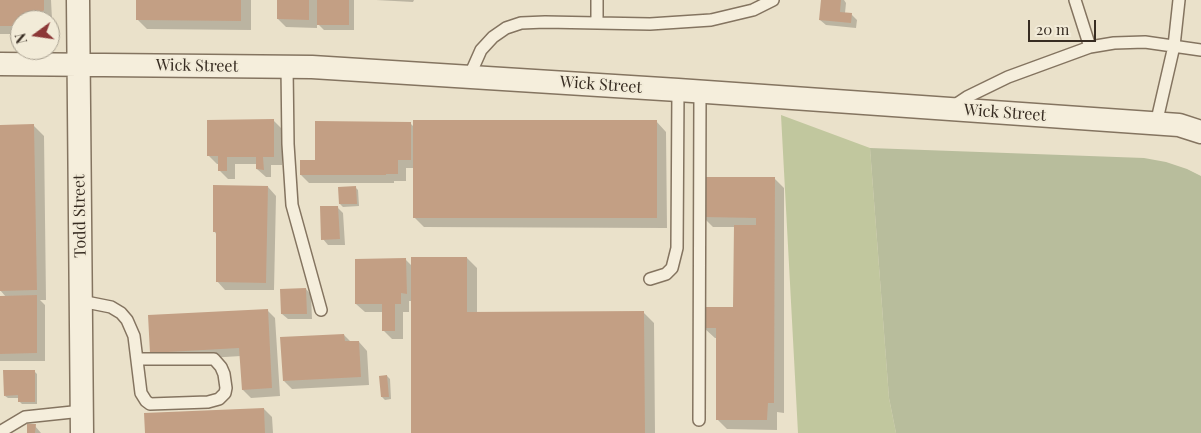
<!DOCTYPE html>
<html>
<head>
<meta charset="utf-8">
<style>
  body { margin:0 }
  #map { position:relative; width:1201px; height:433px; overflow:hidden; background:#eae1ca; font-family:"Playfair Display",serif }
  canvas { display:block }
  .north { position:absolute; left:10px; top:10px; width:50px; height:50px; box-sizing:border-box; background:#f2ebd8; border:1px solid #a79f8f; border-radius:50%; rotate:256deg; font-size:14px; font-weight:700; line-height:20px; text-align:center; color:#372c22 }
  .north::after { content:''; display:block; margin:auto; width:18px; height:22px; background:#8c3837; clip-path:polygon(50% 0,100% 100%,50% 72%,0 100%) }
  .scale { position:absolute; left:1028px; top:20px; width:68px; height:22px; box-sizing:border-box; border:2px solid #372c22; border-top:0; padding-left:6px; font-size:15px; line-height:18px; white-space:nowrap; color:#372c22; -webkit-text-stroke:4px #f2ebd8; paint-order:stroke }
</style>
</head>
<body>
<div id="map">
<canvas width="1201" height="433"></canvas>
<div class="north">N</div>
<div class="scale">20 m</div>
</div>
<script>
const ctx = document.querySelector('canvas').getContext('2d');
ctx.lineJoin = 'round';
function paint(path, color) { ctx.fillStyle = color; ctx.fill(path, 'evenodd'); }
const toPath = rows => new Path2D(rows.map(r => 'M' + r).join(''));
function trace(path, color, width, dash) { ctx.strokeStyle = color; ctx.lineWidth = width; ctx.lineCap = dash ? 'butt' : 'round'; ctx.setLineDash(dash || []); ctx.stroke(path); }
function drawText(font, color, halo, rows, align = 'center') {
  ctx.font = font + ' "Playfair Display",serif'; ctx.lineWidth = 4; ctx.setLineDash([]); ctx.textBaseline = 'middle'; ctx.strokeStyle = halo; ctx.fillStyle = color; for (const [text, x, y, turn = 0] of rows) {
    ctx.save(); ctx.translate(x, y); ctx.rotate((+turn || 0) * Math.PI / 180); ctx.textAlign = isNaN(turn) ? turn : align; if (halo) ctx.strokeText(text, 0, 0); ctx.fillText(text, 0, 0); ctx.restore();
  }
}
const green = toPath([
  [781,115,870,148,889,398,896,433,798,433]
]);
const cemetery = toPath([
  [870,148,1144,158,1166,162,1187,169,1201,176,1201,433,896,433,889,398]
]);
const shadow = toPath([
  [0,0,51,0,52,19,50,21,20,20,20,34,0,34],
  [137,0,251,0,251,30,147,29,137,19],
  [278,0,354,0,354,30,324,30,317,23,317,28,286,27,278,19],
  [376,0,414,0,413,2],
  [822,0,844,0,846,3,845,13,851,14,857,20,856,28,826,25,820,20],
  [274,121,282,129,282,165,271,165,271,177,266,177,257,169,257,164,235,164,235,179,228,179,220,171,220,164,217,164,208,155],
  [656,121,666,132,667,228,424,227,414,217,414,168,406,168,406,181,394,181,394,183,309,183,301,175,316,161,410,123,414,127],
  [0,126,34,126,44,136,46,300,40,300,45,305,45,361,0,361,0,297,6,297,0,290],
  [774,178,784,188,784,413,777,412,777,430,727,429,717,419,717,338,715,338,704,328,735,308,735,227,713,227,703,217],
  [268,187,276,196,274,290,225,290,217,281,217,235,214,231],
  [355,187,358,190,359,206,343,207,340,204],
  [337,207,343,213,345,245,328,245,323,239],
  [467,258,477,268,477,313,644,313,654,323,655,433,413,433,412,301,409,301,409,312,403,312,403,339,392,339,384,331,383,312,365,312,356,304,406,260,412,266],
  [306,289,311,295,312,319,288,319,282,314],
  [267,310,275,318,280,396,251,398,243,390,241,356,159,361,151,352],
  [344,335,351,342,359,342,367,351,369,385,292,389,284,381],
  [34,371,37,374,37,404,22,404,19,401,19,398,8,398,5,396],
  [387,376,390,379,391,399,385,400,382,397],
  [264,409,272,417,273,433,146,433],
  [35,426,41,433,28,433]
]);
const building = toPath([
  [0,0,44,0,44,10,35,20,20,20,20,26,0,26],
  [136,0,241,0,241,21,136,20],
  [277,0,309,0,309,20,277,19],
  [317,0,349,0,349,25,317,25],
  [821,0,841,0,840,12,852,13,851,23,819,20],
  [274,119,274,157,263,157,264,170,256,169,256,157,227,157,227,171,218,171,218,156,207,156,207,120],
  [413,120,657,120,657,218,413,218],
  [315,121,411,122,411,160,398,160,398,174,386,174,386,175,300,175,300,160,315,160],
  [34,124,37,290,0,291,0,125],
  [702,177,775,177,774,403,768,403,767,420,716,420,716,328,703,328,703,307,733,307,734,225,756,225,756,218,702,217],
  [213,185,268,186,266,283,216,282,216,232,213,232],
  [356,186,357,204,339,204,338,187],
  [320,206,338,206,340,239,321,240],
  [411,257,467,257,467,312,644,311,645,433,411,433],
  [406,258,407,294,401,293,401,304,395,304,395,331,382,331,382,304,355,304,355,259],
  [306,288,307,314,281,314,280,289],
  [37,295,37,353,0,354,0,296],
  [268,309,272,388,242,390,239,348,150,353,148,315],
  [344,334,345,341,359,341,361,377,283,381,280,337],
  [3,370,35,370,35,402,18,402,18,395,4,396],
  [387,375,389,397,381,397,379,376],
  [264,408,265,433,145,433,144,413],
  [27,424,36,424,35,433,27,433]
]);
const service = toPath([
  [597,0,597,23],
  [1075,0,1090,47],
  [287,67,288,144,292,205,321,310],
  [469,77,481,50,493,37,506,28,521,23,545,22,650,24,711,20,753,10,773,0],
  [952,107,967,97,1008,77,1090,47,1114,43,1145,42,1201,50],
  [1156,124,1174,46,1179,0],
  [650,279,666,274,672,268,677,248,678,90],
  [81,301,111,307,121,313,127,320,134,336,141,393,146,401,150,404,208,402,219,399,225,393,226,388,224,374,221,367,214,359,137,359],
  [699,420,700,92],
  [0,432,25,417,82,411]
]);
const minor = toPath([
  [78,0,82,433],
  [0,64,312,67,678,90,1179,125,1201,132]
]);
const streetNames = [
  ["Wick Street",197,66,1],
  ["Wick Street",601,85,4],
  ["Wick Street",1005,113,4],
  ["Todd Street",80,216,-91]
];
paint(green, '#c1c79e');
paint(cemetery, '#b8bd9c');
paint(shadow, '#0003');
paint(building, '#c39f84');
trace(service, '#847460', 14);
trace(minor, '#847460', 25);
trace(service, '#f5eedc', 11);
trace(minor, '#f5eedc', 22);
drawText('16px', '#372c22', '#f2ebd8', streetNames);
</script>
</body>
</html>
